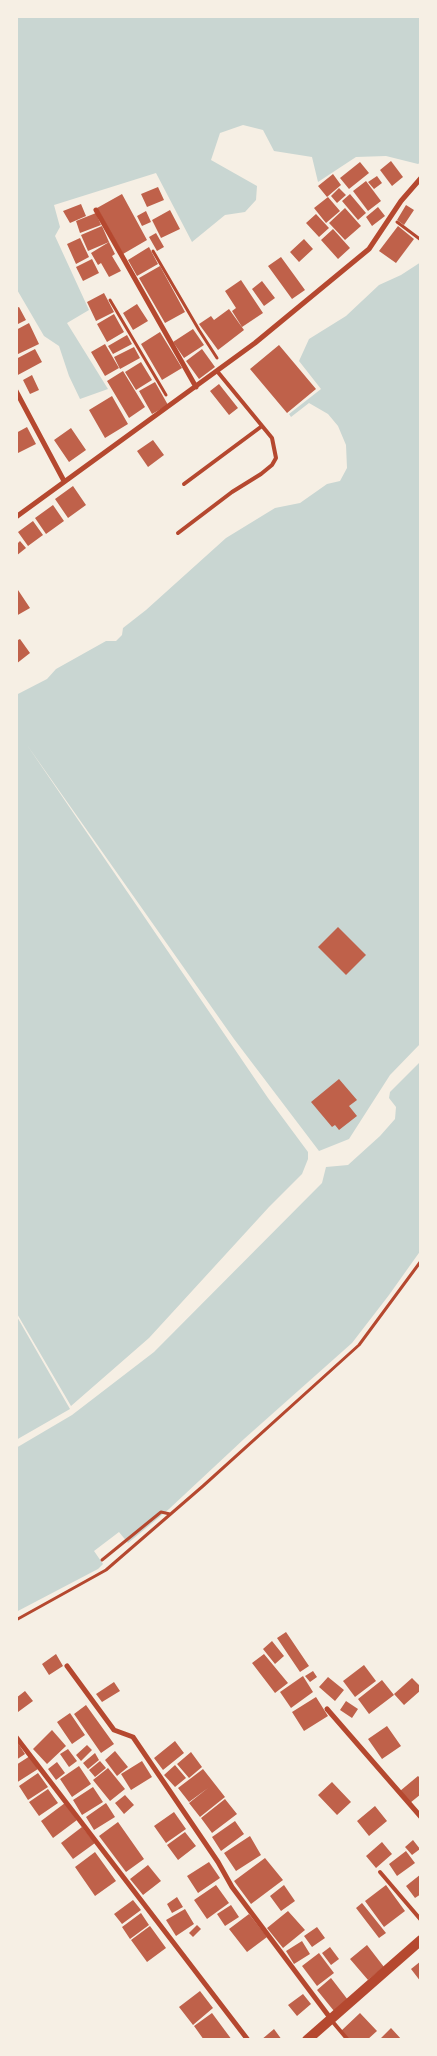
<!DOCTYPE html>
<html>
<head>
<meta charset="utf-8">
<style>
  body { margin:0 }
  #map { position:relative; width:437px; height:2056px; overflow:hidden; background:#f6efe4; font-family:Mulish,sans-serif }
  canvas { display:block }
  .frame { position:absolute; inset:0; border:18px solid #f6efe4; pointer-events:none }
</style>
</head>
<body>
<div id="map">
<canvas width="437" height="2056"></canvas>
<div class="frame"></div>
</div>
<script>
const ctx = document.querySelector('canvas').getContext('2d');
ctx.lineJoin = 'round';
function paint(path, color) { ctx.fillStyle = color; ctx.fill(path, 'evenodd'); }
const toPath = rows => new Path2D(rows.map(r => 'M' + r).join(''));
function trace(path, color, width, dash) { ctx.strokeStyle = color; ctx.lineWidth = width; ctx.lineCap = dash ? 'butt' : 'round'; ctx.setLineDash(dash || []); ctx.stroke(path); }
const water = toPath([
  [16,16,421,16,421,162,418,164,386,156,356,157,318,182,312,157,274,151,263,130,243,125,220,133,211,160,257,186,256,200,245,212,225,215,192,242,156,173,54,205,60,227,55,236,89,310,67,323,108,389,80,399,69,376,59,346,44,336,16,288],
  [421,262,421,1043,390,1075,349,1139,319,1151,234,1039,27,745,268,1098,308,1152,308,1159,302,1174,269,1207,149,1338,71,1406,16,1312,16,695,47,679,56,669,106,641,116,641,122,635,123,628,146,610,226,538,275,508,300,503,327,484,340,481,347,468,346,445,338,426,328,414,309,403,291,417,289,414,321,389,299,361,309,339,346,316,379,285,401,275],
  [421,1061,421,1250,389,1295,352,1343,244,1439,169,1509,128,1543,119,1532,94,1551,103,1564,98,1569,16,1612,16,1448,72,1415,154,1352,322,1183,326,1167,348,1165,380,1136,395,1119,396,1107,389,1098,390,1092],
  [16,1315,70,1409,16,1440]
]);
const building = toPath([
  [391,161,403,177,392,186,380,170],
  [360,162,369,173,349,189,340,178],
  [333,174,341,185,327,197,318,186],
  [377,176,382,183,374,189,368,182],
  [366,181,381,201,368,211,353,191],
  [158,187,164,200,147,207,141,194],
  [339,188,346,195,337,203,331,196],
  [122,194,147,240,123,254,97,208],
  [350,194,366,213,358,220,342,201],
  [328,197,340,211,326,223,314,208],
  [81,204,86,216,70,223,63,211],
  [406,205,414,210,404,225,397,220],
  [378,207,385,216,372,226,366,217],
  [345,208,361,226,345,240,329,223],
  [170,210,180,229,161,238,152,220],
  [146,211,151,222,142,226,137,216],
  [96,213,101,225,80,233,76,221],
  [316,214,329,228,319,237,306,223],
  [102,226,109,242,88,251,81,235],
  [398,226,414,239,396,263,379,251],
  [333,229,350,248,338,259,321,240],
  [156,233,164,247,157,251,149,237],
  [80,238,89,257,76,264,67,244],
  [304,239,313,249,299,262,290,252],
  [109,242,115,254,112,256,121,271,109,277,101,263,98,265,91,253],
  [149,247,158,264,137,276,128,260],
  [281,257,305,290,292,299,268,266],
  [92,259,99,273,83,281,76,267],
  [160,266,185,312,165,323,139,278],
  [241,280,263,313,242,327,232,311,236,308,225,291],
  [262,281,275,298,264,306,252,289],
  [104,293,114,312,96,321,87,302],
  [137,304,148,321,133,330,123,313],
  [19,307,26,320,16,325,16,308],
  [229,309,244,330,218,350,199,324,211,316,214,320],
  [114,314,124,332,107,342,97,324],
  [29,323,39,344,16,355,16,330],
  [193,329,204,345,184,358,173,342],
  [160,332,182,368,162,380,141,344],
  [127,335,132,344,113,354,108,346],
  [105,344,119,368,105,376,91,352],
  [279,345,316,389,287,413,250,369],
  [134,347,140,358,120,369,114,357],
  [35,349,42,362,16,376,16,359],
  [202,349,215,367,199,379,186,361],
  [141,362,152,380,136,390,125,372],
  [123,371,145,407,129,418,107,381],
  [32,375,39,390,30,394,23,380],
  [155,382,168,405,152,414,139,391],
  [219,384,238,408,229,415,210,391],
  [112,396,128,424,105,438,89,410],
  [27,427,36,444,16,454,16,433],
  [71,428,86,450,69,462,54,440],
  [153,440,164,455,148,467,137,451],
  [73,486,86,505,68,518,55,499],
  [53,505,64,521,46,534,35,518],
  [33,521,43,535,28,546,18,532],
  [20,541,26,548,16,556,16,545],
  [16,587,30,608,16,616],
  [20,639,30,653,16,664,16,641],
  [338,927,366,955,346,975,318,947],
  [339,1079,357,1100,349,1106,357,1116,339,1130,335,1125,332,1127,311,1102],
  [286,1632,309,1666,300,1672,277,1638],
  [272,1641,284,1656,275,1664,263,1649],
  [56,1654,63,1666,49,1675,42,1664],
  [264,1654,288,1683,275,1693,252,1663],
  [364,1665,376,1681,355,1697,343,1681],
  [313,1671,317,1677,310,1682,305,1676],
  [303,1676,313,1692,291,1708,280,1692],
  [328,1677,344,1690,335,1701,319,1687],
  [412,1678,421,1687,421,1690,404,1705,394,1694],
  [382,1680,394,1695,369,1714,358,1699],
  [114,1682,120,1691,102,1702,96,1694],
  [25,1691,33,1701,18,1712,16,1710,16,1698],
  [316,1697,328,1716,304,1731,292,1712],
  [346,1701,358,1709,352,1718,340,1710],
  [86,1705,114,1744,101,1753,74,1714],
  [70,1713,85,1735,72,1744,57,1722],
  [387,1726,401,1746,382,1759,368,1739],
  [52,1730,66,1746,47,1764,33,1749],
  [16,1740,25,1754,16,1760],
  [175,1741,184,1753,163,1770,154,1758],
  [87,1745,92,1750,81,1761,76,1755],
  [68,1749,77,1761,69,1767,60,1754],
  [115,1751,128,1767,117,1776,105,1760],
  [191,1752,202,1767,189,1778,177,1764],
  [95,1753,99,1760,88,1769,83,1763],
  [30,1756,38,1769,16,1783,16,1765],
  [100,1761,106,1768,95,1777,89,1770],
  [142,1761,152,1777,131,1790,121,1774],
  [57,1762,65,1773,56,1780,48,1769],
  [175,1765,186,1778,175,1787,164,1775],
  [79,1766,91,1784,72,1797,60,1779],
  [108,1768,125,1789,110,1801,93,1780],
  [203,1769,225,1797,200,1817,189,1803,208,1788,189,1802,178,1788],
  [38,1773,48,1787,28,1800,19,1786],
  [418,1776,421,1779,421,1794,410,1803,400,1791],
  [332,1782,351,1802,337,1815,318,1795],
  [93,1787,103,1802,82,1815,73,1800],
  [48,1789,58,1803,39,1816,29,1802],
  [125,1795,134,1805,124,1814,115,1803],
  [225,1799,237,1814,212,1833,201,1818],
  [65,1803,77,1820,53,1838,41,1821],
  [106,1803,115,1817,94,1830,86,1817],
  [375,1806,387,1821,369,1836,357,1821],
  [174,1812,186,1829,166,1843,154,1826],
  [235,1821,244,1834,221,1851,212,1837],
  [118,1822,144,1859,126,1872,99,1836],
  [82,1827,95,1843,73,1859,61,1843],
  [185,1832,196,1846,178,1860,167,1845],
  [250,1836,261,1855,236,1871,224,1853],
  [413,1840,420,1849,412,1855,405,1847],
  [382,1842,392,1854,376,1868,366,1856],
  [406,1851,415,1863,397,1876,389,1864],
  [95,1852,116,1881,95,1896,75,1867],
  [265,1858,283,1880,251,1904,234,1881],
  [209,1862,220,1878,198,1893,187,1876],
  [148,1865,161,1881,143,1895,130,1879],
  [421,1874,421,1894,415,1898,406,1886],
  [216,1885,229,1903,207,1919,194,1900],
  [284,1885,295,1901,281,1911,270,1896],
  [386,1885,405,1911,384,1927,365,1901],
  [177,1897,183,1907,172,1913,167,1904],
  [133,1900,141,1910,122,1924,114,1914],
  [362,1903,386,1933,379,1938,356,1908],
  [231,1905,239,1917,225,1926,217,1914],
  [185,1909,194,1924,176,1936,166,1920],
  [288,1911,305,1930,283,1948,267,1928],
  [141,1913,149,1925,130,1939,122,1927],
  [249,1914,267,1937,247,1952,229,1929],
  [197,1925,201,1929,193,1937,189,1933],
  [150,1926,166,1948,147,1962,131,1940],
  [317,1927,325,1938,312,1947,304,1936],
  [302,1941,310,1954,294,1964,286,1951],
  [367,1945,384,1967,368,1980,350,1959],
  [330,1947,339,1959,331,1965,322,1953],
  [319,1953,334,1973,317,1986,302,1966],
  [421,1961,421,1982,411,1969],
  [331,1978,348,2000,334,2011,317,1990],
  [200,1991,213,2008,193,2025,179,2007],
  [303,1994,311,2004,297,2016,288,2005],
  [212,2013,232,2040,204,2040,194,2026],
  [360,2013,377,2031,367,2040,349,2040,341,2031],
  [391,2028,402,2040,379,2040],
  [274,2029,282,2040,261,2040]
]);
const path = toPath([
  [397,222,421,240],
  [153,251,199,330,217,358],
  [110,300,166,395],
  [102,1560,161,1512,170,1514],
  [16,1620,106,1570,203,1486,359,1345,421,1261]
]);
const service = toPath([
  [184,484,262,426],
  [178,533,232,492,261,474,272,465,276,458,272,438,217,371],
  [380,1872,421,1920],
  [332,2021,348,2040]
]);
const minor = toPath([
  [96,210,196,387],
  [16,391,64,481],
  [16,517,255,343,369,249,401,201,421,178],
  [67,1666,114,1730,133,1737,218,1862,232,1887,331,2019],
  [327,1709,421,1817],
  [16,1737,248,2040]
]);
const secondary = toPath([
  [307,2040,421,1940]
]);
paint(water, '#c9d6d2');
paint(building, '#bf614a');
trace(path, '#b5482f', 3);
trace(service, '#b5482f', 4);
trace(minor, '#b5482f', 5);
trace(secondary, '#b5482f', 10);
</script>
</body>
</html>
